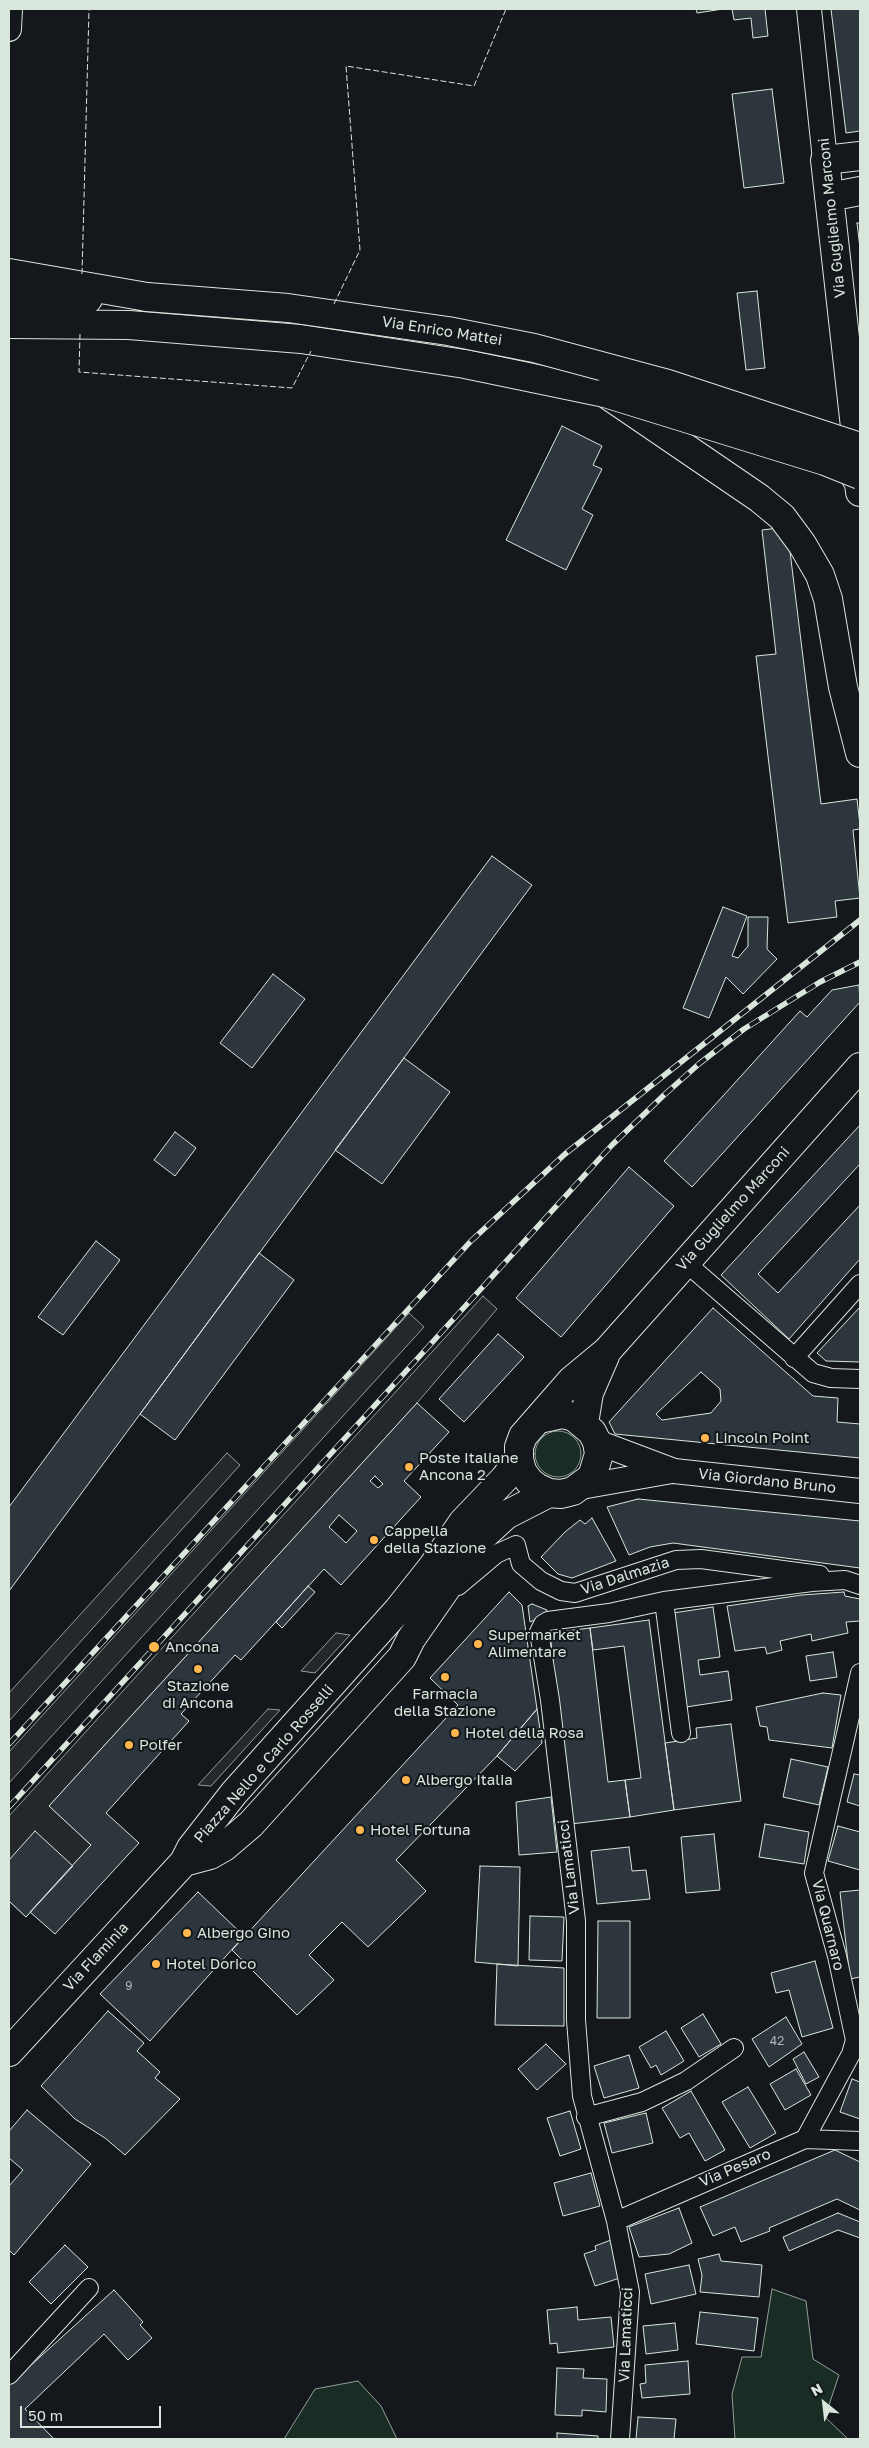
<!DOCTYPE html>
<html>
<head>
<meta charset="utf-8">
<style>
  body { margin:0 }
  #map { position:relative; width:869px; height:2448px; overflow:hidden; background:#14181c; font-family:"Golos Text",sans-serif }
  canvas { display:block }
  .frame { position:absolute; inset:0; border:10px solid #d8e6dc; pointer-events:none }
  .north { position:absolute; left:799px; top:2378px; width:50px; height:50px; -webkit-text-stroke:4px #14181c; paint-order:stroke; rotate:331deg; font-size:14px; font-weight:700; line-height:20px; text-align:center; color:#d8e6dc }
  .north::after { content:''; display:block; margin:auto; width:18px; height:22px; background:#d8e6dc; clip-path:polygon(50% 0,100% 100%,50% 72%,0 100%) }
  .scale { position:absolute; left:20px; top:2406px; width:141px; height:22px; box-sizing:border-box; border:2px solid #d8e6dc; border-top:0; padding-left:6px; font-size:15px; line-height:18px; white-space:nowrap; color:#d8e6dc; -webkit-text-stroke:4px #14181c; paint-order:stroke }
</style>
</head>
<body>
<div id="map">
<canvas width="869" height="2448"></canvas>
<div class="frame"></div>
<div class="north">N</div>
<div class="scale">50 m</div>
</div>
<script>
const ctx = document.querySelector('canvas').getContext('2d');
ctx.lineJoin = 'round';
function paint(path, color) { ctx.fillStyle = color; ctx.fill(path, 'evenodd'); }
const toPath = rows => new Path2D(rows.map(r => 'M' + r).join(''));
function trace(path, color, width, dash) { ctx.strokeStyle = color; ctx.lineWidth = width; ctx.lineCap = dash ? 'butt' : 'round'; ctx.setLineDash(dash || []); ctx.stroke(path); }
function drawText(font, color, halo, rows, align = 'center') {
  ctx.font = font + ' "Golos Text",sans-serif'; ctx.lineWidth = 4; ctx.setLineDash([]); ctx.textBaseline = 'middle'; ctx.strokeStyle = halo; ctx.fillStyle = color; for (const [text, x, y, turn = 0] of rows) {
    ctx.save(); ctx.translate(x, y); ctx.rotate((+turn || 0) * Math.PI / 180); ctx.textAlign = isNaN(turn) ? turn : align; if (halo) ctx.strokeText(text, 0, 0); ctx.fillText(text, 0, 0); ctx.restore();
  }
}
const green = toPath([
  '535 1454a23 23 0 1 1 46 0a23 23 0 1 1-46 0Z',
  [772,2289,806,2301,813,2359,839,2375,825,2417,848,2439,735,2439,732,2394,742,2357,761,2357,772,2289],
  [358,2381,381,2406,397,2439,284,2439,315,2389,358,2381]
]);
const parking = toPath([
  [483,1296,497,1309,417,1403,49,1806,91,1845,26,1917,9,1901,9,1816,483,1296],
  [409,1313,424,1327,9,1783,9,1752,409,1313],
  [227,1453,240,1465,9,1721,9,1693,227,1453],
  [336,1633,350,1635,315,1673,301,1671,336,1633],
  [268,1709,280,1710,211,1786,198,1785,268,1709]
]);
const building = toPath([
  [696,9,723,9,697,13,696,9],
  [732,9,765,9,768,36,753,38,751,18,734,20,732,9],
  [831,9,860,9,860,131,846,133,831,9],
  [772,89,784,183,744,188,732,94,772,89],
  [857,223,860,223,860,248,857,223],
  [757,291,765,368,746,370,737,293,757,291],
  [562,426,602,446,593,465,602,469,582,509,593,515,566,570,506,540,562,426],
  [787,527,821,804,857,799,860,825,860,829,853,830,860,898,835,901,837,917,788,923,756,656,776,654,762,530,787,527],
  [492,856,532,885,9,1591,9,1507,492,856],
  [723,907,747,916,732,956,738,958,748,946,748,917,768,917,767,949,777,959,743,994,726,977,709,1018,683,1008,723,907],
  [273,974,305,999,252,1068,220,1043,273,974],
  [859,985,860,1002,692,1187,664,1161,800,1011,807,1017,832,990,859,985],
  [404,1058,450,1092,382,1184,335,1150,404,1058],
  [860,1125,860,1164,758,1274,778,1293,860,1205,860,1259,789,1339,721,1275,860,1125],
  [175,1132,196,1148,175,1176,154,1160,175,1132],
  [629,1167,674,1206,561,1337,516,1298,629,1167],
  [96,1241,120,1260,63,1335,38,1317,96,1241],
  [259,1253,294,1280,175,1440,140,1414,259,1253],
  [860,1307,860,1362,826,1361,817,1353,860,1307],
  [713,1308,813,1396,838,1398,837,1422,860,1424,860,1458,615,1434,609,1422,713,1308],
  [701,1372,720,1389,721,1401,711,1413,662,1420,656,1414,701,1372],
  [498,1334,524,1357,464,1422,439,1399,498,1334],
  [417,1403,449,1432,404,1481,421,1497,341,1585,324,1569,241,1660,235,1655,181,1714,189,1721,106,1813,139,1843,55,1934,30,1912,91,1845,49,1806,417,1403],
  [375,1476,383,1484,378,1488,370,1481,375,1476],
  [339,1515,357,1531,346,1543,329,1527,339,1515],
  [638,1499,860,1521,860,1568,673,1543,650,1547,629,1555,607,1507,638,1499],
  [592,1518,616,1561,572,1578,558,1574,541,1557,565,1532,580,1520,585,1524,592,1518],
  [308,1586,315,1592,282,1628,276,1622,308,1586],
  [509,1592,522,1605,537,1709,497,1756,396,1860,426,1891,368,1947,342,1922,309,1955,334,1980,297,2015,232,1950,458,1705,430,1678,509,1592],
  [844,1592,845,1596,860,1599,860,1621,846,1622,848,1633,812,1641,811,1634,780,1641,782,1650,767,1654,765,1647,735,1651,727,1606,802,1595,844,1592],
  [532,1604,547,1610,547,1614,530,1622,528,1606,532,1604],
  [713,1607,720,1657,698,1660,700,1675,728,1671,732,1700,686,1707,673,1613,713,1607],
  [649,1620,674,1810,630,1817,625,1780,641,1778,624,1646,593,1650,590,1628,649,1620],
  [590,1628,608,1782,625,1780,630,1817,571,1824,550,1633,590,1628],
  [833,1652,837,1677,810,1681,806,1656,833,1652],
  [823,1693,841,1695,832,1748,769,1740,767,1727,760,1726,756,1707,823,1693],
  [537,1709,542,1743,515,1771,497,1756,537,1709],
  [731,1724,741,1801,674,1810,665,1743,697,1738,696,1728,731,1724],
  [791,1759,828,1767,819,1805,783,1797,791,1759],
  [854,1774,860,1775,860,1806,847,1802,854,1774],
  [551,1797,557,1852,519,1855,516,1802,551,1797],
  [765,1824,809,1832,804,1864,759,1857,765,1824],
  [838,1826,860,1832,860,1870,828,1861,838,1826],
  [35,1831,73,1866,26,1917,9,1901,9,1860,35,1831],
  [714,1834,720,1890,686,1893,681,1837,714,1834],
  [629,1847,632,1871,646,1870,650,1899,597,1904,591,1851,629,1847],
  [480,1866,520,1867,518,1966,475,1962,480,1866],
  [860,1890,860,1977,850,1979,840,1892,860,1890],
  [198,1892,244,1936,150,2041,100,1994,198,1892],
  [530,1916,564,1917,562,1961,529,1960,530,1916],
  [598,1921,630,1921,630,2018,597,2018,598,1921],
  [815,1961,833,2028,802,2037,789,1990,776,1993,771,1973,815,1961],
  [497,1964,564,1968,564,2026,495,2025,497,1964],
  [108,2011,144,2043,137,2051,160,2072,155,2078,180,2099,125,2155,105,2138,75,2119,41,2086,108,2011],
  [703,2014,721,2044,699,2057,681,2028,703,2014],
  [786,2017,802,2044,769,2067,752,2039,786,2017],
  [666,2031,684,2061,661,2075,656,2065,651,2068,639,2047,666,2031],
  [546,2044,566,2064,537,2090,518,2069,546,2044],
  [804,2052,819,2077,806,2084,793,2059,804,2052],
  [629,2055,639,2088,604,2098,594,2066,629,2055],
  [796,2069,811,2095,785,2110,770,2084,796,2069],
  [852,2079,860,2082,860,2119,840,2112,852,2079],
  [748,2087,776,2133,750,2148,722,2102,748,2087],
  [691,2091,725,2150,705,2161,689,2133,680,2138,662,2108,691,2091],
  [27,2110,91,2164,14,2255,9,2250,9,2186,23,2170,9,2158,9,2131,27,2110],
  [570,2111,581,2149,560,2156,547,2118,570,2111],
  [646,2113,653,2143,612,2153,604,2123,646,2113],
  [835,2150,860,2162,860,2210,837,2199,769,2228,770,2231,741,2242,735,2227,713,2236,700,2207,835,2150],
  [591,2173,600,2206,563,2216,554,2183,591,2173],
  [679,2208,692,2243,669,2254,639,2257,629,2227,679,2208],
  [838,2213,860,2222,860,2238,838,2230,789,2251,783,2237,838,2213],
  [611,2240,623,2277,595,2286,584,2254,596,2250,595,2246,611,2240],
  [65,2245,88,2267,51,2304,29,2282,65,2245],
  [719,2254,721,2261,762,2265,759,2297,700,2292,702,2275,698,2259,719,2254],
  [689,2265,696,2294,651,2304,645,2274,689,2265],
  [114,2290,143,2322,140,2325,152,2338,128,2360,104,2334,25,2409,54,2439,9,2439,9,2385,114,2290],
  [577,2307,578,2320,611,2317,614,2347,558,2353,557,2343,550,2344,547,2310,577,2307],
  [700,2312,758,2318,754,2351,696,2344,700,2312],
  [675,2323,678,2350,646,2354,643,2326,675,2323],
  [688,2361,690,2394,642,2398,640,2384,646,2383,645,2365,688,2361],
  [557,2368,584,2369,583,2378,607,2379,606,2412,582,2410,582,2416,555,2415,557,2368],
  [638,2417,676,2419,674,2439,636,2439,638,2417],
  [557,2433,598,2436,598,2439,557,2439,557,2433]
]);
const street = toPath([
  [685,1262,813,1373,831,1378,860,1379],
  [794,1358,860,1284],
  [458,1586,496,1554,516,1545,521,1564,541,1581,561,1591,575,1593,676,1560,701,1559,820,1575],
  [664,1601,681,1733],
  [586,2117,642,2102,686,2081,734,2048],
  [805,2139,851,2054,855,2040,837,1956,814,1873,860,1673],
  [616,2221,805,2139,860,2141],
  [9,2375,89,2288],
  [620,2439,630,2292,616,2221,582,2096,576,2020,576,1921,550,1700,539,1632,543,1624,548,1621,609,1613,664,1601,812,1582,845,1580,860,1585]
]);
const secondary = toPath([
  [809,9,825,160],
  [9,29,10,9],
  [597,1442,674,1471,860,1491],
  [581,1487,672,1471]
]);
const primary = toPath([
  [860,156,825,160,855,427,860,437],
  [829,197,860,191],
  [848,454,849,467,859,483,860,492],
  [539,1419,562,1414,574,1417,592,1432,597,1442,599,1454,592,1477,573,1491,561,1494,549,1493,538,1488,529,1481,522,1471,519,1459,519,1447,523,1436,572,1380,607,1351,860,1067],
  [584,1423,589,1393,605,1356],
  [184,1862,210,1855,224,1847,251,1824,402,1657,411,1639,482,1537,506,1515,549,1493],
  [9,2052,184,1862,191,1848,234,1793,398,1610,433,1566,463,1522,505,1478,519,1459]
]);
const highway = toPath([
  [9,273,147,297],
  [9,301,88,299],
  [9,324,129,325,301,339,465,364,605,393,759,498,782,517,802,544,820,575,828,599,843,687,860,753]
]);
const rail = toPath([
  [9,1744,471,1241,565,1154,860,920],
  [9,1807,612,1145,664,1095,700,1063,744,1029,820,982,860,962]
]);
const highwayBridge = toPath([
  [147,297,288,308,448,331,534,348,668,384,860,447],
  [605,393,825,461,860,475]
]);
const fence = toPath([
  [82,274,89,9],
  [334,304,360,250,346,66,474,86,506,9],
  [80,334,79,372,292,388,311,351]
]);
const markers = [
  [705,1438,5,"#ffb74d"],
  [409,1467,5,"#ffb74d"],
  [374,1540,5,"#ffb74d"],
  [478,1644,5,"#ffb74d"],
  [154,1647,6,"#ffb74d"],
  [198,1669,5,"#ffb74d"],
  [445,1677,5,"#ffb74d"],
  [455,1733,5,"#ffb74d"],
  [129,1745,5,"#ffb74d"],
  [406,1780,5,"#ffb74d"],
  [360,1830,5,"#ffb74d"],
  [187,1933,5,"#ffb74d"],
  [156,1964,5,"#ffb74d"]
];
const numberNames = [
  ["9",129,1986],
  ["42",777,2041]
];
const streetNames = [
  ["Via Guglielmo Marconi",832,218,-96],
  ["Via Enrico Mattei",442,331,9],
  ["Via Guglielmo Marconi",733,1209,-48],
  ["Via Giordano Bruno",767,1481,6],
  ["Via Dalmazia",625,1576,-18],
  ["Piazza Nello e Carlo Rosselli",264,1764,-49],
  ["Via Lamaticci",569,1867,-97],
  ["Via Quarnaro",828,1925,76],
  ["Via Flaminia",96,1957,-47],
  ["Via Pesaro",735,2168,-23],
  ["Via Lamaticci",626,2335,-88]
];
const poiNames = [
  ["Lincoln Point",715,1438],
  ["Poste Italiane",419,1458],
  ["Ancona 2",419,1475],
  ["Cappella",384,1531],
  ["della Stazione",384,1548],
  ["Supermarket",488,1635],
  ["Alimentare",488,1652],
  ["Ancona",165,1647],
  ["Stazione",198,1686,"center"],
  ["di Ancona",198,1703,"center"],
  ["Farmacia",445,1694,"center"],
  ["della Stazione",445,1711,"center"],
  ["Hotel della Rosa",465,1733],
  ["Polfer",139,1745],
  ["Albergo Italia",416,1780],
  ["Hotel Fortuna",370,1830],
  ["Albergo Gino",197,1933],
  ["Hotel Dorico",166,1964]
];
paint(green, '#1a2d24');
trace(green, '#939e99', 1);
paint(parking, '#24282b');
trace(parking, '#939e99', 1);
paint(building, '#2c363c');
trace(building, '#d8e6dc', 1);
trace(street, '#d8e6dc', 20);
trace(secondary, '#d8e6dc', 26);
trace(primary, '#d8e6dc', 30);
trace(highway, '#d8e6dc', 30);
trace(street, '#14181c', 18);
trace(secondary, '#14181c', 24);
trace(primary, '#14181c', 28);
trace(highway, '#14181c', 28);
trace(rail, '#d8e6dc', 5.5);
trace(rail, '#14181c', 4, [11]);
trace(highwayBridge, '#d8e6dc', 30, []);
trace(highwayBridge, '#14181c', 28);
trace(fence, '#d8e6dc', 1, [6, 2.5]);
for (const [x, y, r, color] of markers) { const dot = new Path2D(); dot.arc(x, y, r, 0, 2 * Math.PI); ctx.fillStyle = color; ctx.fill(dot); trace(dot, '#14181c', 2); }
drawText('12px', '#adbab4', null, numberNames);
drawText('15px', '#d8e6dc', '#14181c', streetNames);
drawText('15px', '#d8e6dc', '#14181c', poiNames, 'left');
</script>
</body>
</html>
